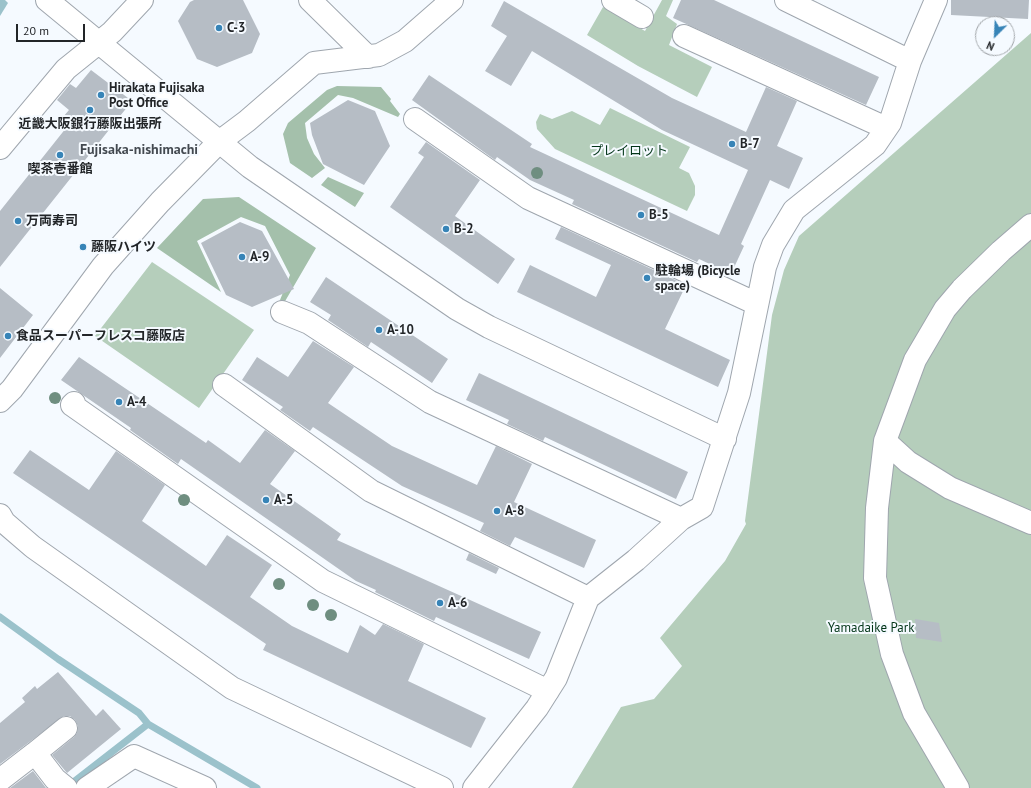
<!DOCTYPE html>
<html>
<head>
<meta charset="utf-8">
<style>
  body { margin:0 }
  #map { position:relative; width:1031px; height:788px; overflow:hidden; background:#f5faff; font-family:"PT Sans",sans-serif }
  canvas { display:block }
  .north { position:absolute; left:975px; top:16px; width:40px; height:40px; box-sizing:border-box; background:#f5faff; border:1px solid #a1a5a9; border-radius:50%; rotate:204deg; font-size:11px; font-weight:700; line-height:16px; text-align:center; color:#222528 }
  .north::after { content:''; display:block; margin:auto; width:14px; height:18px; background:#3784b7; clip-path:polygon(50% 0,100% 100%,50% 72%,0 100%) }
  .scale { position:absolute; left:16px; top:24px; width:69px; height:18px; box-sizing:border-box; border:2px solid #222528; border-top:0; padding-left:5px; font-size:12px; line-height:14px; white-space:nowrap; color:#222528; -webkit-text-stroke:3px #f5faff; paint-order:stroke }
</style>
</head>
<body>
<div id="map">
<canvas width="1031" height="788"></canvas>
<div class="north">N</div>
<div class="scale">20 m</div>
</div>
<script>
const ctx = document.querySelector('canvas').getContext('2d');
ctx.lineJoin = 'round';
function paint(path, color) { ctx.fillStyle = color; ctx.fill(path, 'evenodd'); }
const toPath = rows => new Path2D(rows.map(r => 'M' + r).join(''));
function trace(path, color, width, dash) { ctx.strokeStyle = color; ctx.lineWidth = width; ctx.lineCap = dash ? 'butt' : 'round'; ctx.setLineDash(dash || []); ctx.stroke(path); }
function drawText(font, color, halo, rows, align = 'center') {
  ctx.font = font + ' "PT Sans","Noto Sans JP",sans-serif'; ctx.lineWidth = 4; ctx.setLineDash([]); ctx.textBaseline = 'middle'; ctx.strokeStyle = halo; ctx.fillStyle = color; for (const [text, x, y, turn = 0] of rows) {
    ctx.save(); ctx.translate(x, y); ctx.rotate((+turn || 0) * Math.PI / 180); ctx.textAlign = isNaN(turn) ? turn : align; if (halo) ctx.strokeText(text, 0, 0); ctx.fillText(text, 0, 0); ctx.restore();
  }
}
const green = toPath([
  [662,0,673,0,666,16,677,24,669,45,712,67,697,97,638,66,587,35,603,7,645,31],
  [1031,33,1031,788,572,788,621,707,654,699,682,666,660,638,725,561,746,524,745,521,772,315,784,270,799,236],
  [610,108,690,147,679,168,689,173,695,186,695,195,687,211,555,149,537,129,536,122,540,114,552,119,572,111,600,125],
  [152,262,254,330,199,408,95,336]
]);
const forest = toPath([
  [337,86,381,87,391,99,390,101,400,114,398,117,353,98,338,95,305,123,307,138,314,154,325,168,312,178,290,163,283,134,288,123,327,90],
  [328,177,364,193,355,207,321,185],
  [239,197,316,248,284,303,280,300,290,275,265,226,241,217,197,241,221,292,157,248,203,199]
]);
const water = toPath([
  [0,0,5,0,8,3,0,16]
]);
const stream = toPath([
  [0,617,58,659,139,713,148,724,257,788],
  [67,787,148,724]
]);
const building = toPath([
  [194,0,243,0,260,34,252,53,217,67,197,59,178,21,190,2],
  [681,0,714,0,879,77,866,105,673,18],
  [951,0,1029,0,1028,19,951,15],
  [504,1,672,98,746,132,766,87,797,101,777,146,803,158,789,189,770,180,741,244,744,246,731,274,699,259,697,262,572,204,574,200,530,180,497,157,495,160,412,100,429,75,532,144,530,147,719,235,748,170,662,130,532,51,511,86,485,71,507,36,491,26],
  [91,70,132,101,0,267,0,211,70,123,63,117,69,110,57,100,70,84,76,88],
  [348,100,375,111,390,146,364,185,323,164,312,135,310,123],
  [426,142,480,180,455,216,515,259,498,284,390,207,424,157,418,153],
  [240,222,262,231,294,289,252,307,226,295,201,243],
  [561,227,686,285,665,329,730,360,718,387,517,292,530,265,596,297,611,265,555,239],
  [326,277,448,359,432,383,371,342,368,347,328,320,331,315,310,302],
  [0,288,33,315,0,358],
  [313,341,354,367,328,403,392,446,477,485,496,446,532,464,514,502,596,540,584,568,515,537,510,546,480,531,484,523,402,486,313,427,310,431,280,410,283,407,242,380,257,357,288,377],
  [79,357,206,443,208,440,240,463,265,430,295,451,270,484,341,534,337,540,541,632,529,659,436,617,434,621,375,592,376,590,356,581,181,459,178,464,130,430,131,428,61,380],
  [479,373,688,472,676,499,545,437,543,441,507,424,509,420,466,400],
  [30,450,89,490,116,451,165,485,142,521,206,566,227,535,272,565,250,597,292,626,348,653,360,625,375,635,383,624,424,644,408,681,486,718,471,748,263,650,266,644,13,473],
  [469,553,499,568,496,574,466,560],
  [915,619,939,623,942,642,916,638],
  [58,672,96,716,103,709,121,729,67,773,52,755,74,737,77,733,78,726,75,720,70,716,64,716,0,764,0,723,25,702,22,698,35,686,37,689],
  [33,771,46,788,10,788]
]);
const minor = toPath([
  [47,0,250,167,457,309,489,327,725,439],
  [310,0,368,57],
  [613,0,642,17],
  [684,36,886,128],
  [910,61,936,0],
  [415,119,528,198,757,304],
  [0,148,66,69,112,32,142,0],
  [282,312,309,323,430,402,681,519],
  [224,385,371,491,588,598],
  [0,401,12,389,103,266,160,202,219,142,247,121,314,63,379,55,405,41,452,0],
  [74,403,72,405,323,581,548,691],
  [885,441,908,462,950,488,1031,523],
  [0,515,4,522,33,547,232,688,442,788],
  [0,780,35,753],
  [66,788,55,779,35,753,66,728],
  [87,788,134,756,205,788],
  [474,788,537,708,556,678,588,598,636,560,681,519,702,507,739,393,765,267,773,245,794,210,875,145,890,123,910,61,786,0],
  [958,788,914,713,892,654,875,578,877,508,885,441,915,360,945,309,962,289,1001,251,1031,225]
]);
const trees = [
  [537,173],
  [55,398],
  [184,500],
  [279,584],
  [313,605],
  [331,615]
];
const markers = [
  [219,28,4,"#3784b7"],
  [101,95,4,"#3784b7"],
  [90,110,4,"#3784b7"],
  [732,144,4,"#3784b7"],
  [60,155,4,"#3784b7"],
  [641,215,4,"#3784b7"],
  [18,221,4,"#3784b7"],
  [446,229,4,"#3784b7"],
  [83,247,4,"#3784b7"],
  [242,257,4,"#3784b7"],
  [647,278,4,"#3784b7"],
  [379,330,4,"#3784b7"],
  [8,336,4,"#3784b7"],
  [119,402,4,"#3784b7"],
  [266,500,4,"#3784b7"],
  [497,511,4,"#3784b7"],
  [440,603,4,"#3784b7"]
];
const poiNames = [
  ["C-3",227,28],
  ["Hirakata Fujisaka",109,88],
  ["Post Office",109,103],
  ["近畿大阪銀行藤阪出張所",90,124,"center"],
  ["B-7",740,144],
  ["喫茶壱番館",60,169,"center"],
  ["B-5",649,215],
  ["万両寿司",26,221],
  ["B-2",454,229],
  ["藤阪ハイツ",91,247],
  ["A-9",250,257],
  ["駐輪場 (Bicycle",655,271],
  ["space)",655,286],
  ["A-10",387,330],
  ["食品スーパーフレスコ藤阪店",16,336],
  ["A-4",127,402],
  ["A-5",274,500],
  ["A-8",505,511],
  ["A-6",448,603]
];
const parkNames = [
  ["プレイロット",629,151],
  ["Yamadaike Park",871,628]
];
const neighbourhoodNames = [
  ["Fujisaka-nishimachi",139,150]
];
paint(green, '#b5cebb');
paint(forest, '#a4c0ab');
paint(water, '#9bc2cb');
trace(stream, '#9bc2cb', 7);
paint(building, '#b6bdc5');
trace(minor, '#9fa6ae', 24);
trace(minor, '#fff', 22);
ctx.fillStyle = '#6f8e80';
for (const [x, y] of trees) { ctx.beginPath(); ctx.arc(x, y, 6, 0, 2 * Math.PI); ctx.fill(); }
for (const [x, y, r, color] of markers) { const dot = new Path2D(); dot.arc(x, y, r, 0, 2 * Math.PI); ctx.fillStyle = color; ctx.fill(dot); trace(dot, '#f5faff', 1.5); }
drawText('bold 13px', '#222528', '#f5faff', poiNames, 'left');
drawText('13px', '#023518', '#f5faff', parkNames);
drawText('bold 14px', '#434950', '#f5faff', neighbourhoodNames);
</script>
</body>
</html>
